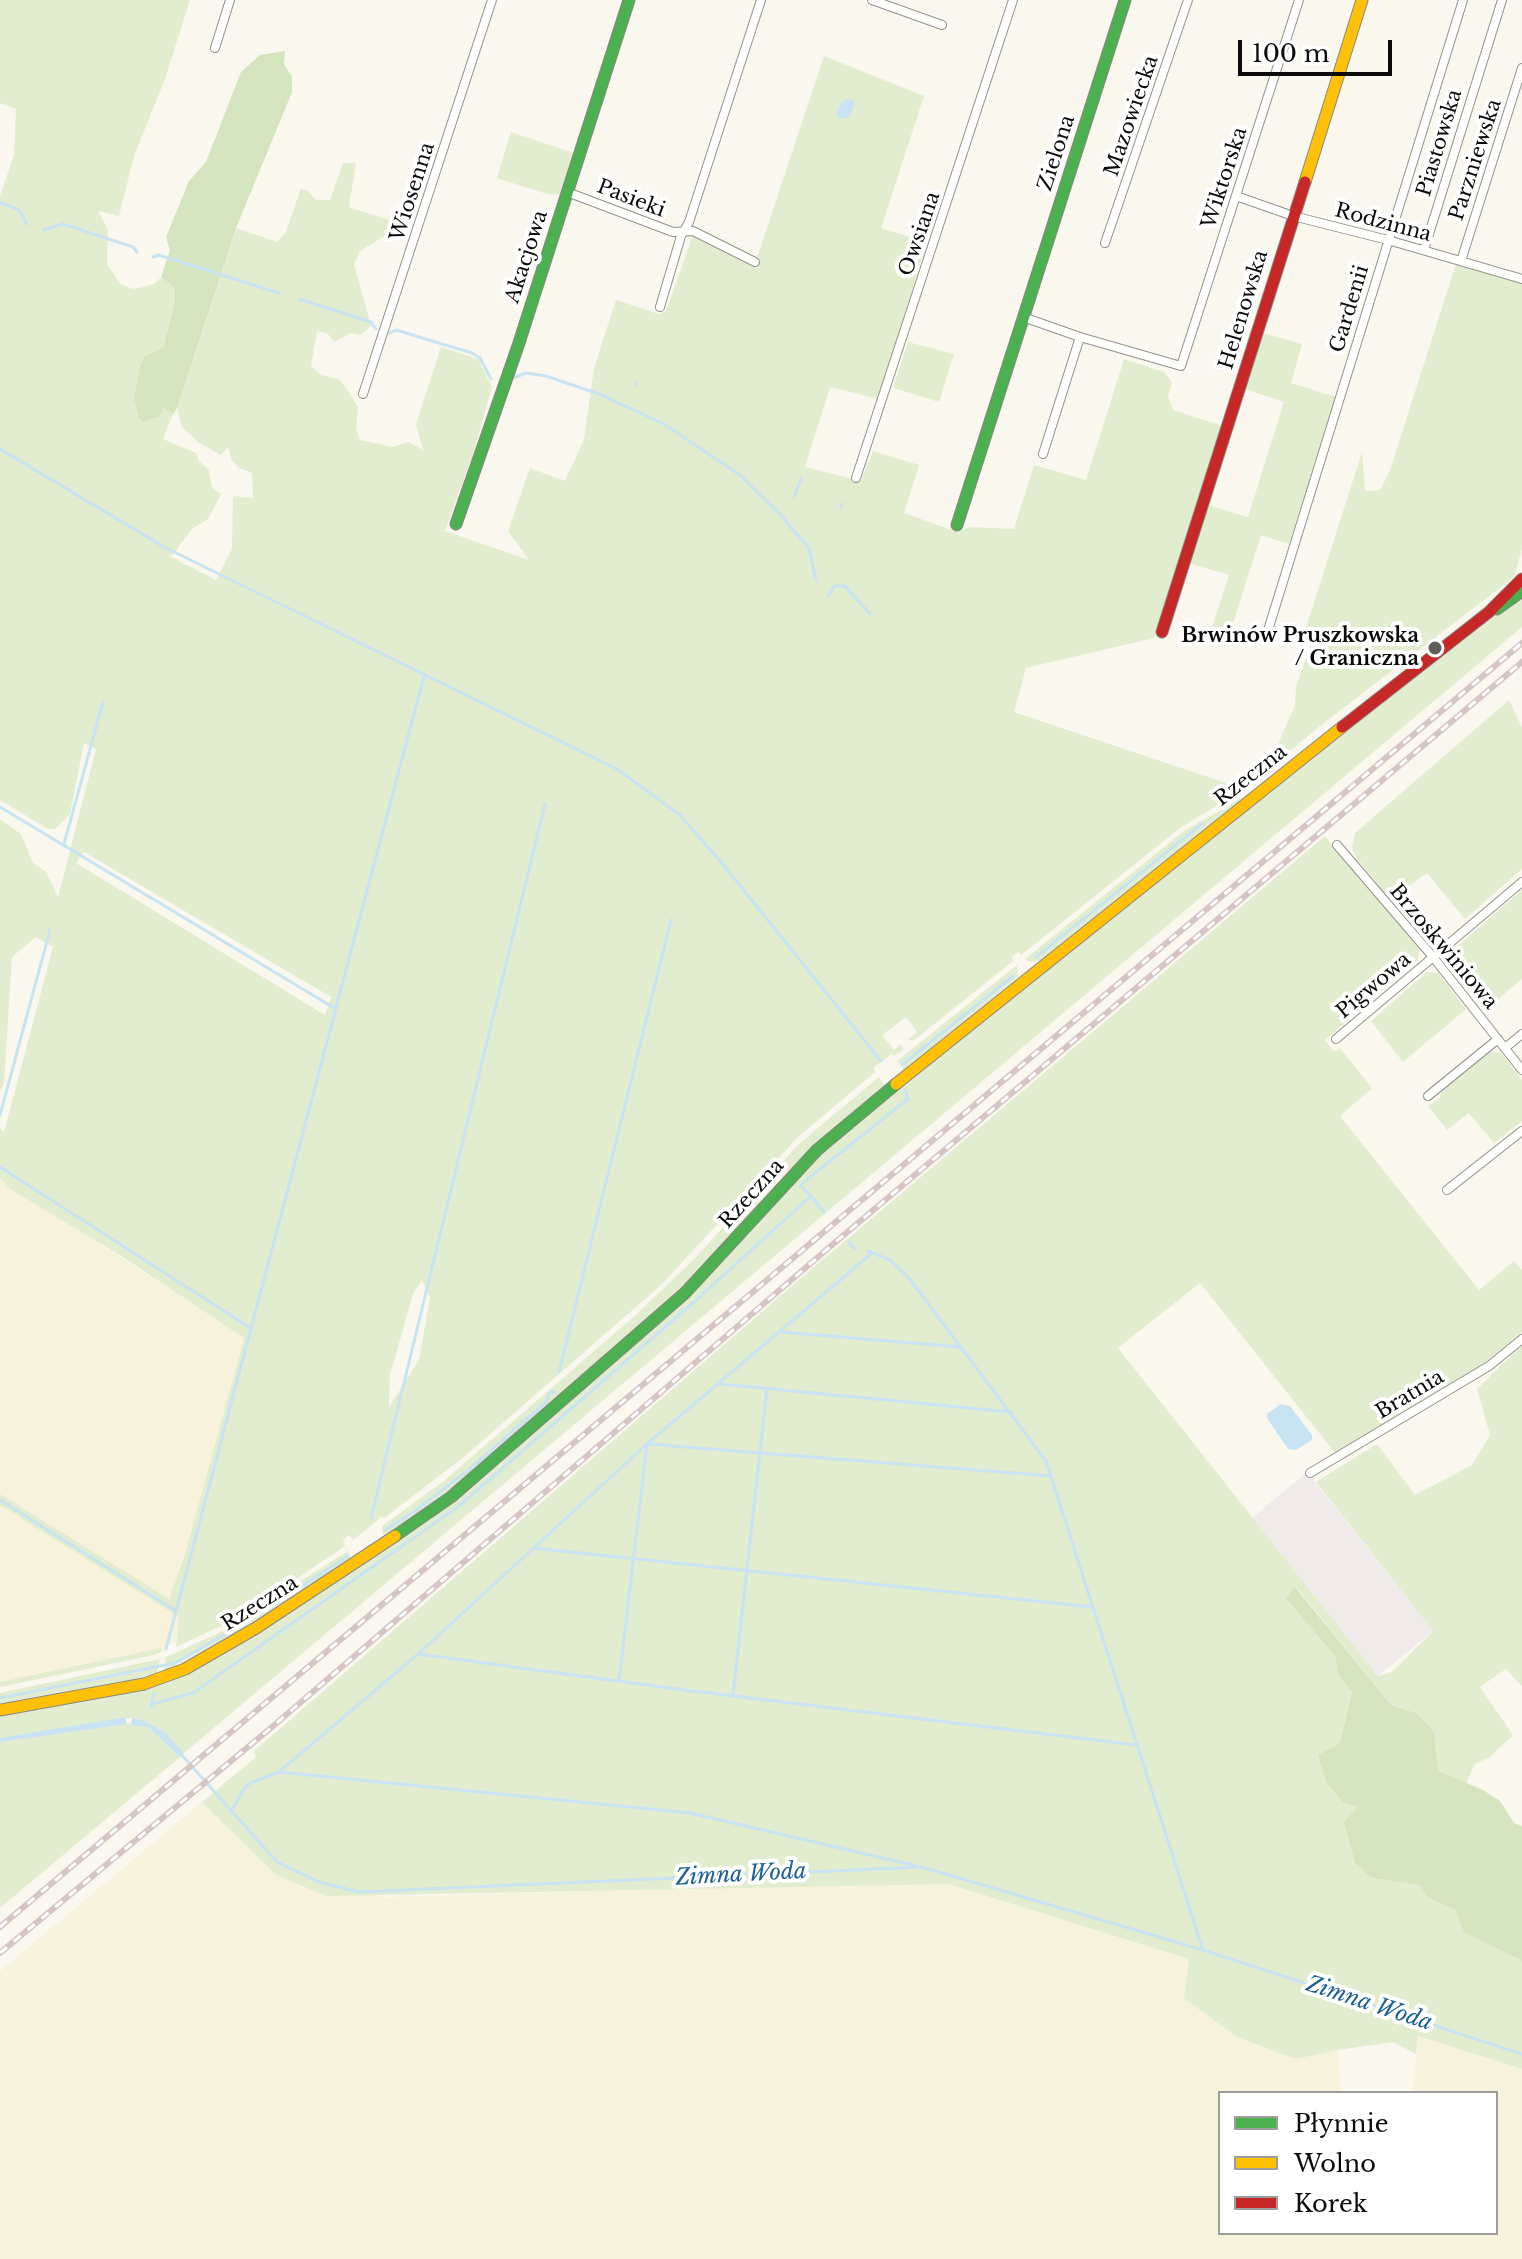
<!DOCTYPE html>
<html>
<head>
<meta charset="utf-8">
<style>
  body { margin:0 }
  #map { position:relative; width:1522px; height:2259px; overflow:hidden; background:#faf7ee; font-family:"Libre Baskerville",serif }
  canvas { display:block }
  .legend { position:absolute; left:1218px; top:2091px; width:280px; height:144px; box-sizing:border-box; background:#fff; border:2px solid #9d9d9d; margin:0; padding:10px 14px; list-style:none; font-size:24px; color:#0b0b0b }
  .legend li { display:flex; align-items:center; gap:16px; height:40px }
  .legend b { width:40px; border:2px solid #9d9d9d }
  .scale { position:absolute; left:1238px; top:40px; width:154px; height:36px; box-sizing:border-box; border:4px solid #0b0b0b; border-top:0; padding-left:10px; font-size:24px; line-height:28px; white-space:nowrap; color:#0b0b0b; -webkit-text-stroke:6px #fff; paint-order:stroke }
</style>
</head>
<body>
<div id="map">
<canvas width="1522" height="2259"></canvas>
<ul class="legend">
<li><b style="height:10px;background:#4caf50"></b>Płynnie</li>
<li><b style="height:10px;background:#ffc107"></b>Wolno</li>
<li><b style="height:10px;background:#c62828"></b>Korek</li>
</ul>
<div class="scale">100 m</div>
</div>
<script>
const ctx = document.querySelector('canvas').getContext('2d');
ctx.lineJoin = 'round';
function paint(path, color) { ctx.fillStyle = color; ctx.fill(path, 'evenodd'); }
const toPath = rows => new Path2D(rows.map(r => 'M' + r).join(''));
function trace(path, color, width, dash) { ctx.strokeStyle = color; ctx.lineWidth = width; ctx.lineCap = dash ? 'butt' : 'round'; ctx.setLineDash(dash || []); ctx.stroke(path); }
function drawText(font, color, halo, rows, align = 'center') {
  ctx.font = font + ' "Libre Baskerville",serif'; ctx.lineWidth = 8; ctx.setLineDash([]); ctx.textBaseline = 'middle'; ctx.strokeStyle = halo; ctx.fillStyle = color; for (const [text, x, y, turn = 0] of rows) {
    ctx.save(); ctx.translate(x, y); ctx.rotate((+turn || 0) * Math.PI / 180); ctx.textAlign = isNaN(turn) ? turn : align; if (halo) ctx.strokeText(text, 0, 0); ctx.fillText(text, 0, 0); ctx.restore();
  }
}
const industrial = toPath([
  [1307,1472,1433,1631,1378,1676,1252,1518]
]);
const farmland = toPath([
  [0,1178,10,1189,33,1201,244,1337,185,1554,169,1600,0,1494],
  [0,1505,180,1617,176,1641,164,1649,0,1682],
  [202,1802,276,1875,385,1897,893,1883,948,1884,1190,1959,1296,2059,1338,2050,1341,2093,1220,2093,1220,2233,1496,2233,1496,2093,1413,2093,1418,2036,1522,2069,1522,2259,0,2259,0,1971]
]);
const green = toPath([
  [0,0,190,0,165,79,134,156,119,216,98,211,108,229,107,264,120,284,133,289,154,284,161,277,175,288,175,302,163,348,162,408,173,414,163,439,196,453,199,461,209,470,212,488,221,494,208,519,192,529,171,557,216,580,232,549,233,496,253,498,252,473,239,468,231,459,228,447,221,455,198,442,182,427,177,408,236,228,277,242,286,232,301,188,308,191,316,200,330,200,343,163,356,163,349,207,408,226,383,237,360,251,354,264,371,326,360,335,350,333,334,342,328,334,317,331,311,366,321,375,339,379,349,392,358,408,356,428,360,440,393,447,408,442,423,450,416,424,441,347,478,359,492,387,474,451,445,531,529,560,508,531,530,468,565,481,584,439,594,368,616,300,659,314,666,311,693,235,737,258,755,264,824,56,924,96,881,228,927,242,878,399,830,387,805,467,861,481,873,451,919,465,904,513,957,532,970,527,1014,529,1034,465,1086,480,1124,359,1164,372,1172,382,1168,397,1173,410,1223,426,1154,638,1026,668,1014,712,1244,789,1180,828,1021,955,1018,952,1012,957,1013,961,913,1041,908,1039,917,1032,906,1017,882,1035,894,1050,901,1044,903,1050,894,1056,892,1054,873,1068,875,1072,798,1137,661,1285,465,1456,383,1519,383,1516,353,1540,349,1535,343,1540,345,1546,268,1598,223,1625,176,1647,179,1617,0,1505,0,1494,169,1599,185,1554,244,1338,121,1256,10,1189,0,1178,0,1128,4,1132,53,947,36,937,12,957,4,1084,0,1091,0,819,21,834,33,863,46,872,58,897,96,749,84,743,70,814,55,829,48,829,0,800,0,196,14,155,16,109,0,103],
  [84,852,331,997,325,1015,76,863],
  [422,1280,430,1298,419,1360,389,1407,390,1375,413,1294],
  [511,132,574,153,561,195,547,194,497,178],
  [1456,264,1522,283,1522,549,1514,577,1320,726,1267,770,1295,705,1296,686,1311,645,1302,640,1362,452,1365,491,1380,490,1389,473],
  [1263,333,1302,344,1291,383,1336,397,1289,544,1261,535,1231,630,1212,627,1229,575,1189,563,1208,505,1248,517,1284,402,1245,389],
  [908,342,954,354,939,402,893,388],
  [1522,595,1522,627,184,1753,166,1733,143,1720,131,1718,0,1738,0,1715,153,1686,206,1663,268,1627,460,1496,678,1305,824,1150,933,1060,1249,806],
  [1509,700,1522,728,1522,869,1465,919,1427,873,1390,900,1356,857,1352,849,1355,833],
  [1246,795,1039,961,1029,962,1025,959,1184,831],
  [1325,836,1419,948,1418,960,1325,1040,1334,1052,1340,1048,1372,1088,1340,1116,1479,1290,1514,1261,1522,1270,1522,1332,1483,1364,1335,1453,1200,1283,1118,1348,1378,1676,1392,1672,1433,1631,1316,1482,1377,1444,1415,1495,1472,1465,1490,1435,1477,1389,1522,1345,1522,1686,1506,1669,1480,1687,1513,1735,1490,1757,1475,1764,1466,1783,1437,1771,1416,1713,1391,1705,1296,1587,1287,1598,1335,1656,1338,1674,1352,1692,1340,1743,1358,1807,1371,1878,1420,1885,1427,1897,1455,1910,1465,1932,1522,1961,1522,2069,1418,2036,1416,2054,1393,2042,1338,2050,1296,2059,1237,2037,1184,1998,1189,1959,948,1884,327,1896,276,1875,202,1802,256,1757,253,1752,801,1278],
  [1522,890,1522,979,1486,1009,1450,963,1452,951],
  [1017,965,1018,977,904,1069,897,1061],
  [1427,972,1438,973,1466,1009,1403,1062,1371,1021],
  [1490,1052,1501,1053,1522,1080,1522,1121,1494,1143,1469,1113,1447,1130,1428,1106,1440,1098,1441,1091],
  [879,1077,884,1085,780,1178,708,1261,659,1309,477,1468,441,1497,385,1535,383,1533,382,1526,445,1480,637,1314,695,1258,800,1143],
  [348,1551,351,1558,255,1622,164,1671,166,1657,219,1633],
  [161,1648,163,1651,154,1655,0,1687,0,1682],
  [160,1659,157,1673,135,1679,0,1703,0,1693],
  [121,1722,148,1727,180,1757,0,1908,0,1742]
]);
const forest = toPath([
  [285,51,284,64,292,77,292,92,236,228,177,408,173,414,163,408,160,416,144,422,139,418,134,399,140,367,145,356,163,348,175,302,175,288,161,277,170,250,166,237,189,181,206,162,241,72,260,55],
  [1295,1587,1391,1705,1416,1713,1434,1732,1438,1771,1483,1790,1500,1801,1514,1823,1522,1826,1522,1961,1464,1932,1455,1910,1427,1897,1420,1885,1371,1878,1355,1862,1344,1822,1358,1807,1343,1802,1326,1782,1318,1755,1340,1743,1352,1692,1338,1674,1335,1656,1286,1598]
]);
const water = toPath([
  [847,99,853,100,855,104,849,117,842,119,837,116,837,112,841,103],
  [1281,1404,1290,1406,1312,1435,1312,1440,1296,1450,1288,1449,1267,1418,1267,1414],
  [126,1717,126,1724,0,1742,0,1738],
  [132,1718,143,1720,166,1733,184,1753,180,1757,148,1727,131,1725]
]);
const stream = toPath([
  [0,202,19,210,27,224],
  [44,230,63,224,133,247,137,252],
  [153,257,159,255,279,293],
  [299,299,371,322,376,329],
  [390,333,396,330,472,353,480,358,491,379],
  [513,378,526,373,546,376,599,394,664,424,740,475,787,521],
  [635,385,636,382],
  [0,449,166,548,617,769,680,815,722,863,881,1061],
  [794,497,801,479],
  [841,507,842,504],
  [786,522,809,548,816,580],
  [835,586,845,586,870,614],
  [828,596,834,586],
  [0,807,336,1009],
  [64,844,103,702],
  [1036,957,1203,823],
  [903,1064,1013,976],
  [0,1115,50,930],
  [0,1167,252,1329],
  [811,1196,824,1212],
  [849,1242,855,1249],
  [868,1251,890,1260,909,1278,1046,1461,1203,1950],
  [781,1332,960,1347],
  [559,1372,671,920],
  [720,1384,1011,1412],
  [0,1500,176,1611],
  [371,1518,545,804],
  [385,1530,415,1511,471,1468,546,1402,550,1392,555,1392],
  [533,1548,1092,1607],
  [166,1649,424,676],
  [418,1654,684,1690,1136,1745],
  [619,1681,647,1444,1051,1476],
  [733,1695,767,1389],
  [0,1698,175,1663,253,1618,348,1556],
  [152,1704,193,1693,459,1506,694,1302,811,1196,800,1185,908,1099,905,1090],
  [151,1707,154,1693],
  [179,1752,277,1862,319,1882,359,1892,922,1867,1203,1950,1522,2054],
  [279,1772,418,1654,647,1444,872,1253],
  [231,1812,244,1789,250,1783,279,1772,690,1813,917,1866]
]);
const street = toPath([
  [872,0,942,25],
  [215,48,230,0],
  [567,192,673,232,693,231,755,262],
  [1236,196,1293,216,1388,240,1522,279],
  [1105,243,1188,0],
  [1424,250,1502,0],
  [1461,261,1522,68],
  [660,307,681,236,689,222,761,0],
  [1023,317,1080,337,1043,454],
  [1080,337,1181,366,1299,0],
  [363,394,492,0],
  [856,478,1013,0],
  [1269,627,1463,0],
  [1337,845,1433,957,1522,1070],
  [1336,1039,1522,882],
  [1505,1048,1522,1034],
  [1428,1096,1498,1039],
  [1447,1190,1522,1131],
  [1310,1473,1489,1366,1522,1339]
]);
const fast = toPath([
  [456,524,518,346,629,0],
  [957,525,1125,0],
  [1497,609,1522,591],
  [395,1536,451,1497,685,1293,817,1150,896,1084]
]);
const slow = toPath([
  [1305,182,1362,0],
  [896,1084,1342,727],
  [0,1710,144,1684,185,1669,256,1628,395,1536]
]);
const jam = toPath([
  [1162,632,1305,182],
  [1342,727,1489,612,1522,579]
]);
const rail = toPath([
  [0,1927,1522,643],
  [0,1953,272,1727,832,1245,1522,662]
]);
const markers = [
  [1435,648,8,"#5f5e5a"]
];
const streetNames = [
  ["Mazowiecka",1132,116,-71],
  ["Piastowska",1440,143,-73],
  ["Zielona",1057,153,-72],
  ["Parzniewska",1476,160,-72],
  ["Wiktorska",1225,178,-72],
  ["Wiosenna",413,192,-72],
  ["Pasieki",631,199,21],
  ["Rodzinna",1383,223,15],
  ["Owsiana",920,234,-71],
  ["Akacjowa",527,257,-72],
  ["Gardenii",1350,309,-73],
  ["Helenowska",1244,310,-73],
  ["Rzeczna",1251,776,-38],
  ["Brzoskwiniowa",1443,947,50],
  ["Pigwowa",1374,986,-40],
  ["Rzeczna",752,1194,-48],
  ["Bratnia",1410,1395,-31],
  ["Rzeczna",260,1604,-32]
];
const poiNames = [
  ["Brwinów Pruszkowska",1419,636],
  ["/ Graniczna",1419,659]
];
const waterNames = [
  ["Zimna Woda",741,1875,-3],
  ["Zimna Woda",1369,2004,18]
];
paint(industrial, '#f0eaeb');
paint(farmland, '#f6f2db');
paint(green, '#e2edcf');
paint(forest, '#d3e4be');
paint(water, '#c8e3f1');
trace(stream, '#c8e3f1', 3);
trace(street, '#93918d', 10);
trace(fast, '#898884', 13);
trace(slow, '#898884', 13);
trace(jam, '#898884', 13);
trace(street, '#fefefc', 8);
trace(fast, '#4caf50', 11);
trace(slow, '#ffc107', 11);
trace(jam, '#c62828', 11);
trace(rail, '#d5c5c4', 6);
trace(rail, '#fff', 3, [9]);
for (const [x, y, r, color] of markers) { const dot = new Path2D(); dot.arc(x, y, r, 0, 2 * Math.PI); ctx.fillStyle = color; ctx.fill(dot); trace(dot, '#fff', 3); }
drawText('20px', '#0b0b0b', '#fff', streetNames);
drawText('bold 20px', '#0b0b0b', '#fff', poiNames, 'right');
drawText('italic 22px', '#1d6194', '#fff', waterNames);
</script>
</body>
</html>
